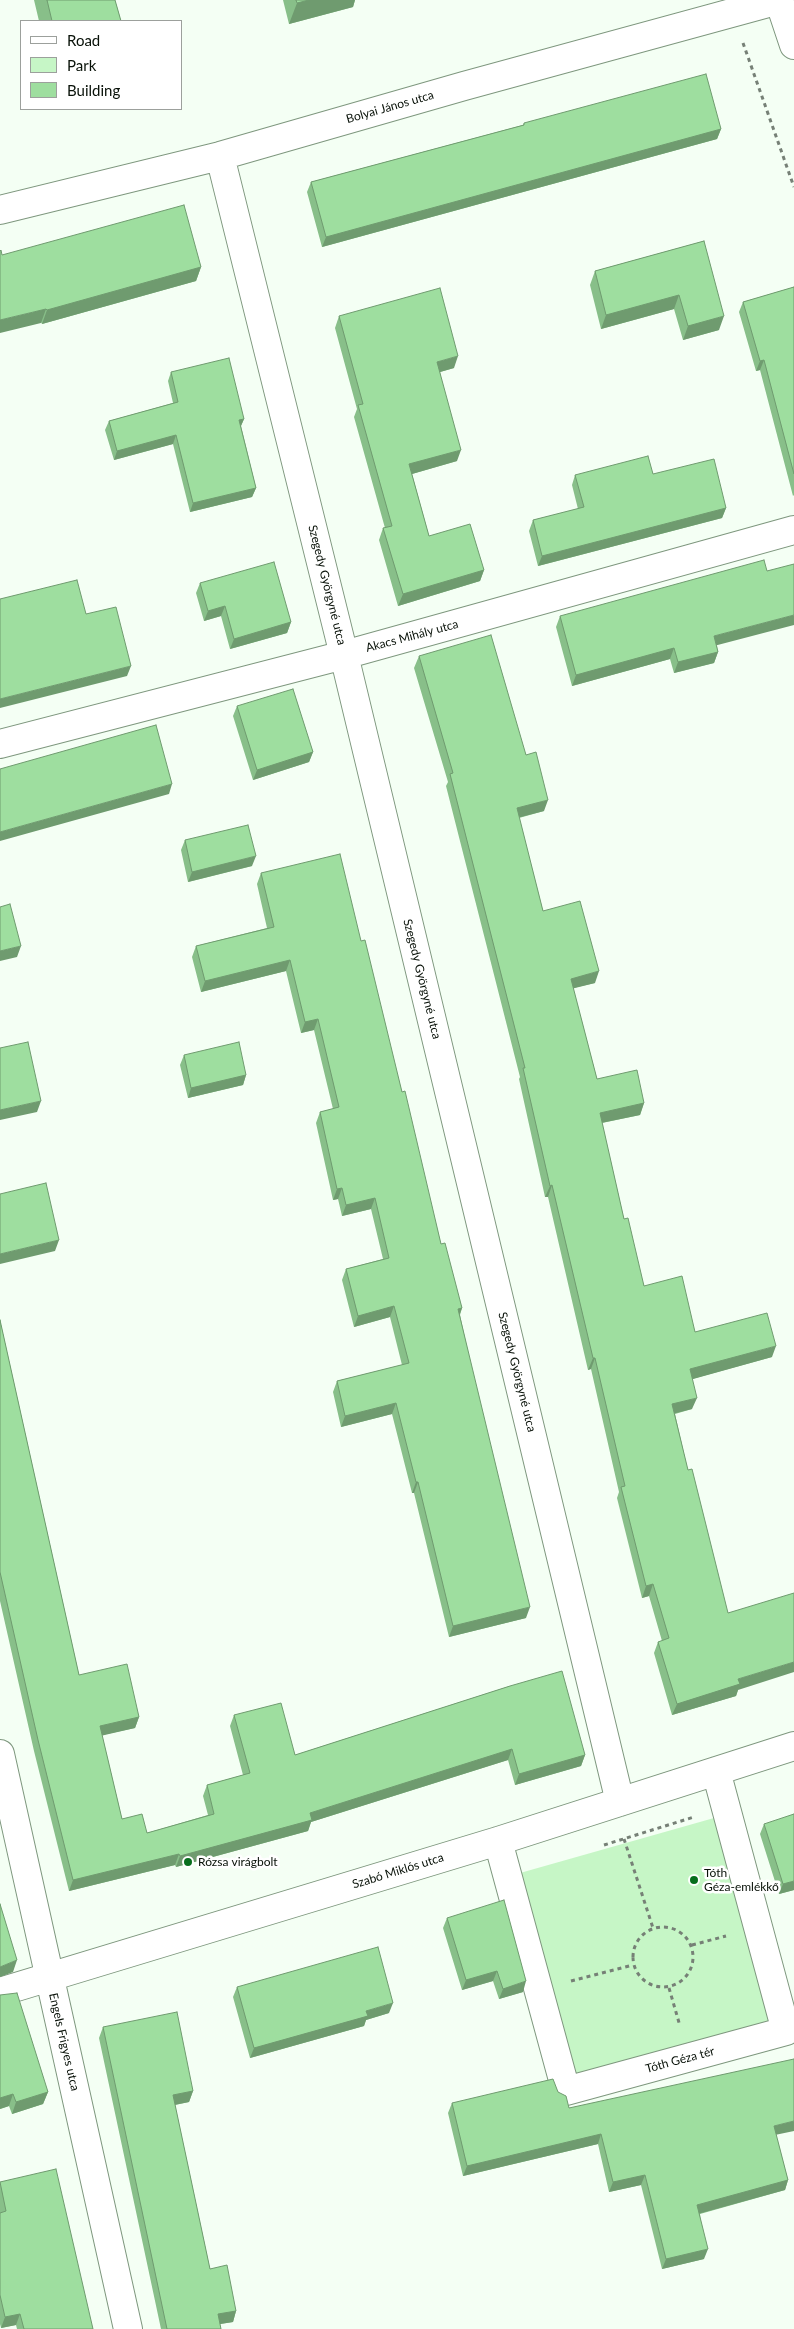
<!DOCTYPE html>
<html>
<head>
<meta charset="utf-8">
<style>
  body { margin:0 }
  #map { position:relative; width:794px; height:2329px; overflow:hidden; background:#f4fff4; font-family:Lato,sans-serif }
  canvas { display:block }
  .legend { position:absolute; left:20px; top:20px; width:162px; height:90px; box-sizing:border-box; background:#fff; border:1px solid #9ca09c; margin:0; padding:6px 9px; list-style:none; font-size:15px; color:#081108 }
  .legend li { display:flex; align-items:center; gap:10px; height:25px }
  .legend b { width:25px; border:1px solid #9ca09c }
</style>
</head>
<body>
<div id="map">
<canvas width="794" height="2329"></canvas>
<ul class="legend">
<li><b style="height:6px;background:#fff"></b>Road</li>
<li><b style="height:14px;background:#c6f6c6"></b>Park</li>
<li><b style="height:14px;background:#9ede9f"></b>Building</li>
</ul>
</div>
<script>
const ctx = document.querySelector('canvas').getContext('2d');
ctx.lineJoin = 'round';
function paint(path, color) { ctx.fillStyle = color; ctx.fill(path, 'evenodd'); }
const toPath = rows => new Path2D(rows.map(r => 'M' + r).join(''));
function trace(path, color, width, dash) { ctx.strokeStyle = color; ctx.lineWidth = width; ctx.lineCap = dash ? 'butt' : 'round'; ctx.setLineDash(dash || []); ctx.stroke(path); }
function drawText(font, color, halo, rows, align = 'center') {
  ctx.font = font + ' Lato,sans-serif'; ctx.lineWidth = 5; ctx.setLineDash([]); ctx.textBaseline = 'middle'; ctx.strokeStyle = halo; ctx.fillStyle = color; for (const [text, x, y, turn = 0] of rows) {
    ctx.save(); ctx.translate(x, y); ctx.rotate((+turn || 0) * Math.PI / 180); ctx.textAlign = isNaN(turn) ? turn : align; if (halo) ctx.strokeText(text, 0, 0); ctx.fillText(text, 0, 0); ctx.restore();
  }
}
const green = toPath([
  [721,1816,780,2026,572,2086,513,1875]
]);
const path = toPath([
  [743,43,794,187],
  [624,1839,653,1928],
  [604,1845,694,1817],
  '633 1957a30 30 0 1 1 60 0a30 30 0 1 1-60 0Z',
  [692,1945,726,1936],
  [571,1981,633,1965],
  [669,1988,680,2026]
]);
const minor = toPath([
  [779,0,794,45],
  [220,156,344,655,620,1802],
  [0,210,220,156,464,86,779,0],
  [0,744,344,655,794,530],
  [0,1754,128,2329],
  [498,1841,566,2091,786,2031,716,1771],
  [0,1992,498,1841,794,1746]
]);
const wall = toPath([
  [34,0,115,0,121,21,39,21],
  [283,0,355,0,353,7,289,24],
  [524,123,721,129,717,139,322,247,307,192,311,182,523,125],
  [704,241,719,330,683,340,674,309,601,329,590,285,595,271],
  [2,255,201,267,196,281,42,324],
  [794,287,794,495,793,496,760,370,756,371,739,312,743,302],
  [339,316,454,368,440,372,457,461,412,474,429,536,484,570,480,581,398,606,379,540,383,528,385,528,354,417,357,409,335,328],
  [171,372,244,419,241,426,256,488,252,497,190,512,173,444,114,460,105,430,109,421,173,403,168,381],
  [653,474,726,508,722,518,538,566,529,531,533,520,578,509,572,485,575,475],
  [200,583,291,622,287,633,230,649,221,616,204,621,196,593],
  [560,616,717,646,718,652,714,663,674,673,670,659,572,686,556,627],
  [419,656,526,755,544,811,519,818,543,911,595,983,573,988,597,1079,644,1103,640,1115,602,1123,624,1219,644,1286,695,1332,772,1357,692,1379,692,1409,675,1414,738,1690,736,1696,672,1715,654,1653,658,1642,662,1641,649,1596,642,1598,617,1498,619,1492,591,1369,588,1370,548,1197,545,1197,519,1079,520,1077,446,786,448,782,414,668],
  [237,706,313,752,309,762,253,780,233,716],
  [185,840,252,866,188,882,181,850],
  [261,873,361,941,402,1092,441,1244,462,1308,460,1315,526,1618,449,1637,414,1493,412,1493,392,1414,341,1427,333,1392,337,1381,402,1365,390,1317,354,1327,342,1280,346,1269,383,1259,371,1209,342,1216,338,1199,333,1200,316,1123,320,1112,333,1109,314,1030,301,1033,286,971,201,992,192,957,196,946,267,928,257,884],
  [184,1055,246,1075,243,1085,188,1098,180,1065],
  [0,1320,79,1675,139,1717,135,1728,102,1735,122,1819,147,1833,208,1815,203,1796,207,1785,243,1775,230,1726,234,1715,295,1755,510,1686,585,1755,581,1766,515,1785,508,1760,311,1822,308,1831,176,1867,175,1865,69,1891,34,1751,0,1601],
  [764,1824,794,1890,779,1894,760,1834],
  [447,1918,523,1992,499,1999,493,1981,462,1990,443,1928],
  [237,1987,389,2013,366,2020,364,2026,250,2058,233,1997],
  [0,1995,48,2092,43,2104,12,2114,9,2106,0,2109],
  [103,2027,193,2091,189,2102,175,2105,210,2269,236,2311,233,2322,220,2324,221,2329,161,2329,99,2038],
  [558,2092,569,2108,776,2135,788,2180,785,2190,700,2214,704,2259,662,2269,641,2185,609,2192,598,2144,463,2176,448,2113,452,2103],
  [0,2182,93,2329,17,2329,16,2325,1,2328,0,2324]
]);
const shadedWall = toPath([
  [309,0,355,0,353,7,289,24,297,3],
  [721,129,717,139,322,247,326,237],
  [201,267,196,281,42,324,47,310],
  [679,295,674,309,601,329,606,315],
  [46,309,41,323,0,333,0,320],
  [724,316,719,330,683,340,688,326],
  [458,356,454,368,433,374,437,362],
  [764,360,760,370,756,371,760,361],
  [244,419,240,428,239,420],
  [176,435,173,444,114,460,117,451],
  [461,450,457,461,405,476,409,464],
  [256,488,252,497,190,512,193,503],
  [726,508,722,518,538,566,542,556],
  [484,570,480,581,398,606,403,594],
  [225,606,221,616,204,621,208,611],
  [794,615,794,625,710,647,714,636],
  [291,622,287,633,230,649,234,639],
  [674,648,670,659,572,686,576,675],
  [718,652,714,663,674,673,678,662],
  [131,666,127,676,0,708,0,699],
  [313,752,309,762,253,780,257,770],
  [172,784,169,794,0,841,0,832],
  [548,800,544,811,513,819,517,808],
  [256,856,252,866,188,882,192,872],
  [21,946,17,957,0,961,0,951],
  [290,960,286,971,201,992,205,981],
  [599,971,595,983,567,990,571,979],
  [318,1019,314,1030,301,1033,305,1022],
  [246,1075,243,1085,188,1098,191,1088],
  [41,1101,37,1112,0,1120,0,1110],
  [644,1103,640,1115,596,1124,600,1113],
  [552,1185,548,1197,545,1197,550,1186],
  [342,1188,338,1199,333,1200,337,1189],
  [375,1198,371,1209,342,1216,346,1205],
  [59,1240,55,1251,0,1264,0,1254],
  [394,1306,390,1317,354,1327,358,1316],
  [462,1308,458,1319,458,1309],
  [776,1346,772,1357,686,1381,690,1369],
  [593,1358,595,1358,591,1369,588,1370],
  [697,1398,692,1409,668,1415,672,1404],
  [396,1403,392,1414,341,1427,345,1416],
  [416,1482,418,1482,414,1493,412,1493],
  [653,1584,649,1596,642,1598,646,1586],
  [530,1607,526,1618,449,1637,453,1626],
  [794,1662,794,1672,738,1690,736,1696,672,1715,677,1704,738,1679],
  [139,1717,135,1728,96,1737,100,1726],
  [512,1749,508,1760,311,1822,308,1831,176,1867,180,1856,310,1813],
  [585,1755,581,1766,515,1785,519,1774],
  [179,1854,175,1865,69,1891,73,1880],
  [794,1881,794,1890,779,1894,783,1884],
  [17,1960,13,1972,0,1977,0,1967],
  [497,1971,493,1981,462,1990,466,1980],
  [526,1981,523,1992,499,1999,503,1989],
  [393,2003,389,2013,366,2020,364,2026,250,2058,254,2048,366,2011],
  [193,2091,189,2102,169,2106,173,2095],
  [48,2092,43,2104,12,2114,16,2102],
  [13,2094,9,2106,0,2109,0,2098],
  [794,2121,794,2131,770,2136,774,2126],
  [601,2134,598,2144,463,2176,467,2166],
  [645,2175,641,2185,609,2192,613,2182],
  [788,2180,785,2190,694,2215,697,2205],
  [708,2249,704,2259,662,2269,666,2259],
  [236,2311,233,2322,214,2325,218,2314],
  [20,2314,16,2325,1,2328,5,2317]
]);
const building = toPath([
  [47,0,115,0,121,21,52,21,47,0],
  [296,0,309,0,297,3,296,0],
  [706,74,721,129,326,237,311,182,524,125,524,123,706,74],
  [184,205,201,267,47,310,46,309,0,320,0,251,1,250,2,255,184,205],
  [704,241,724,316,688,326,679,295,606,315,595,271,704,241],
  [794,287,794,474,764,360,760,361,743,302,794,287],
  [440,288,458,356,437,362,461,450,409,464,429,536,470,524,484,570,403,594,383,528,392,526,358,405,363,404,339,316,440,288],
  [229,358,244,419,239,420,256,488,193,503,176,435,117,451,109,421,178,402,171,372,229,358],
  [648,456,653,474,714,459,726,508,542,556,533,520,584,507,575,475,648,456],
  [764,560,767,571,794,564,794,615,714,636,718,652,678,662,674,648,576,675,560,616,764,560],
  [274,562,291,622,234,639,225,606,208,611,200,583,274,562],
  [77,580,86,614,116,607,131,666,0,699,0,599,77,580],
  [491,635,526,755,536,752,548,800,517,808,543,911,580,901,599,971,571,979,597,1079,637,1070,644,1103,600,1113,624,1219,628,1218,644,1286,682,1276,695,1332,767,1313,776,1346,690,1369,697,1398,672,1404,688,1470,692,1469,728,1613,794,1593,794,1662,738,1679,740,1684,677,1704,658,1642,669,1638,653,1584,646,1586,621,1487,625,1486,595,1358,593,1358,552,1185,550,1186,523,1068,525,1068,450,774,453,773,419,656,491,635],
  [293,689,313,752,257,770,237,706,293,689],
  [156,725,172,784,0,832,0,769,156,725],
  [248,825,256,856,192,872,185,840,248,825],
  [340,854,361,941,365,940,402,1092,405,1091,441,1244,445,1243,462,1308,458,1309,530,1607,453,1626,418,1482,416,1482,396,1403,345,1416,337,1381,409,1363,394,1306,358,1316,346,1269,389,1258,375,1198,346,1205,342,1188,337,1189,320,1112,339,1107,318,1019,305,1022,290,960,205,981,196,946,274,927,261,873,340,854],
  [10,904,21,946,0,951,0,907,10,904],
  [28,1042,41,1101,0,1110,0,1048,28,1042],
  [239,1042,246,1075,191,1088,184,1055,239,1042],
  [46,1183,59,1240,0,1254,0,1194,46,1183],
  [0,1320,79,1675,127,1664,139,1717,100,1726,122,1819,142,1814,147,1833,214,1814,207,1785,250,1773,234,1715,281,1703,295,1755,510,1686,562,1671,585,1755,519,1774,512,1749,310,1813,312,1820,180,1856,179,1854,73,1880,38,1740,0,1572,0,1320],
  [794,1814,794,1881,783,1884,764,1824,794,1814],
  [504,1900,526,1981,503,1989,497,1971,466,1980,447,1918,504,1900],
  [0,1904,17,1960,0,1967,0,1904],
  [378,1947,393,2003,366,2011,368,2016,254,2048,237,1987,378,1947],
  [17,1993,48,2092,16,2102,13,2094,0,2098,0,1995,17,1993],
  [177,2012,193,2091,173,2095,210,2269,227,2265,236,2311,218,2314,221,2329,167,2329,103,2027,177,2012],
  [794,2059,794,2121,774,2126,788,2180,697,2205,708,2249,666,2259,645,2175,613,2182,601,2134,467,2166,452,2103,553,2079,558,2092,566,2096,569,2108,794,2059],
  [56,2169,93,2329,24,2329,20,2314,5,2317,0,2295,0,2213,6,2211,0,2182,56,2169]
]);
const markers = [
  [188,1862,5,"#076e1d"],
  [694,1880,5,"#076e1d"]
];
const streetNames = [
  ["Bolyai János utca",390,107,-16],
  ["Szegedy Györgyné utca",327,585,76],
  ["Akacs Mihály utca",412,636,-15],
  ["Szegedy Györgyné utca",422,979,76],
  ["Szegedy Györgyné utca",517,1372,76],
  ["Szabó Miklós utca",398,1871,-17],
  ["Engels Frigyes utca",64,2042,77],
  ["Tóth Géza tér",680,2060,-15]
];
const poiNames = [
  ["Rózsa virágbolt",198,1862],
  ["Tóth",704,1873],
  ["Géza-emlékkő",704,1887]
];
paint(green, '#c6f6c6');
trace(minor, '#7e977e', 30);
trace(path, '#768076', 3, [4, 4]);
trace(minor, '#fff', 28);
paint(wall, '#88bf89');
paint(shadedWall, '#6f9b6f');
paint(building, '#9ede9f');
trace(building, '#6f9b6f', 1);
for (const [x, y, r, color] of markers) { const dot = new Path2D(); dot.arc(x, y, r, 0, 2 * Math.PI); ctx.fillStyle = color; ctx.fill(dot); trace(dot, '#fff', 2); }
drawText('12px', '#081108', '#fff', streetNames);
drawText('12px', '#081108', '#fff', poiNames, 'left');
</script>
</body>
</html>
